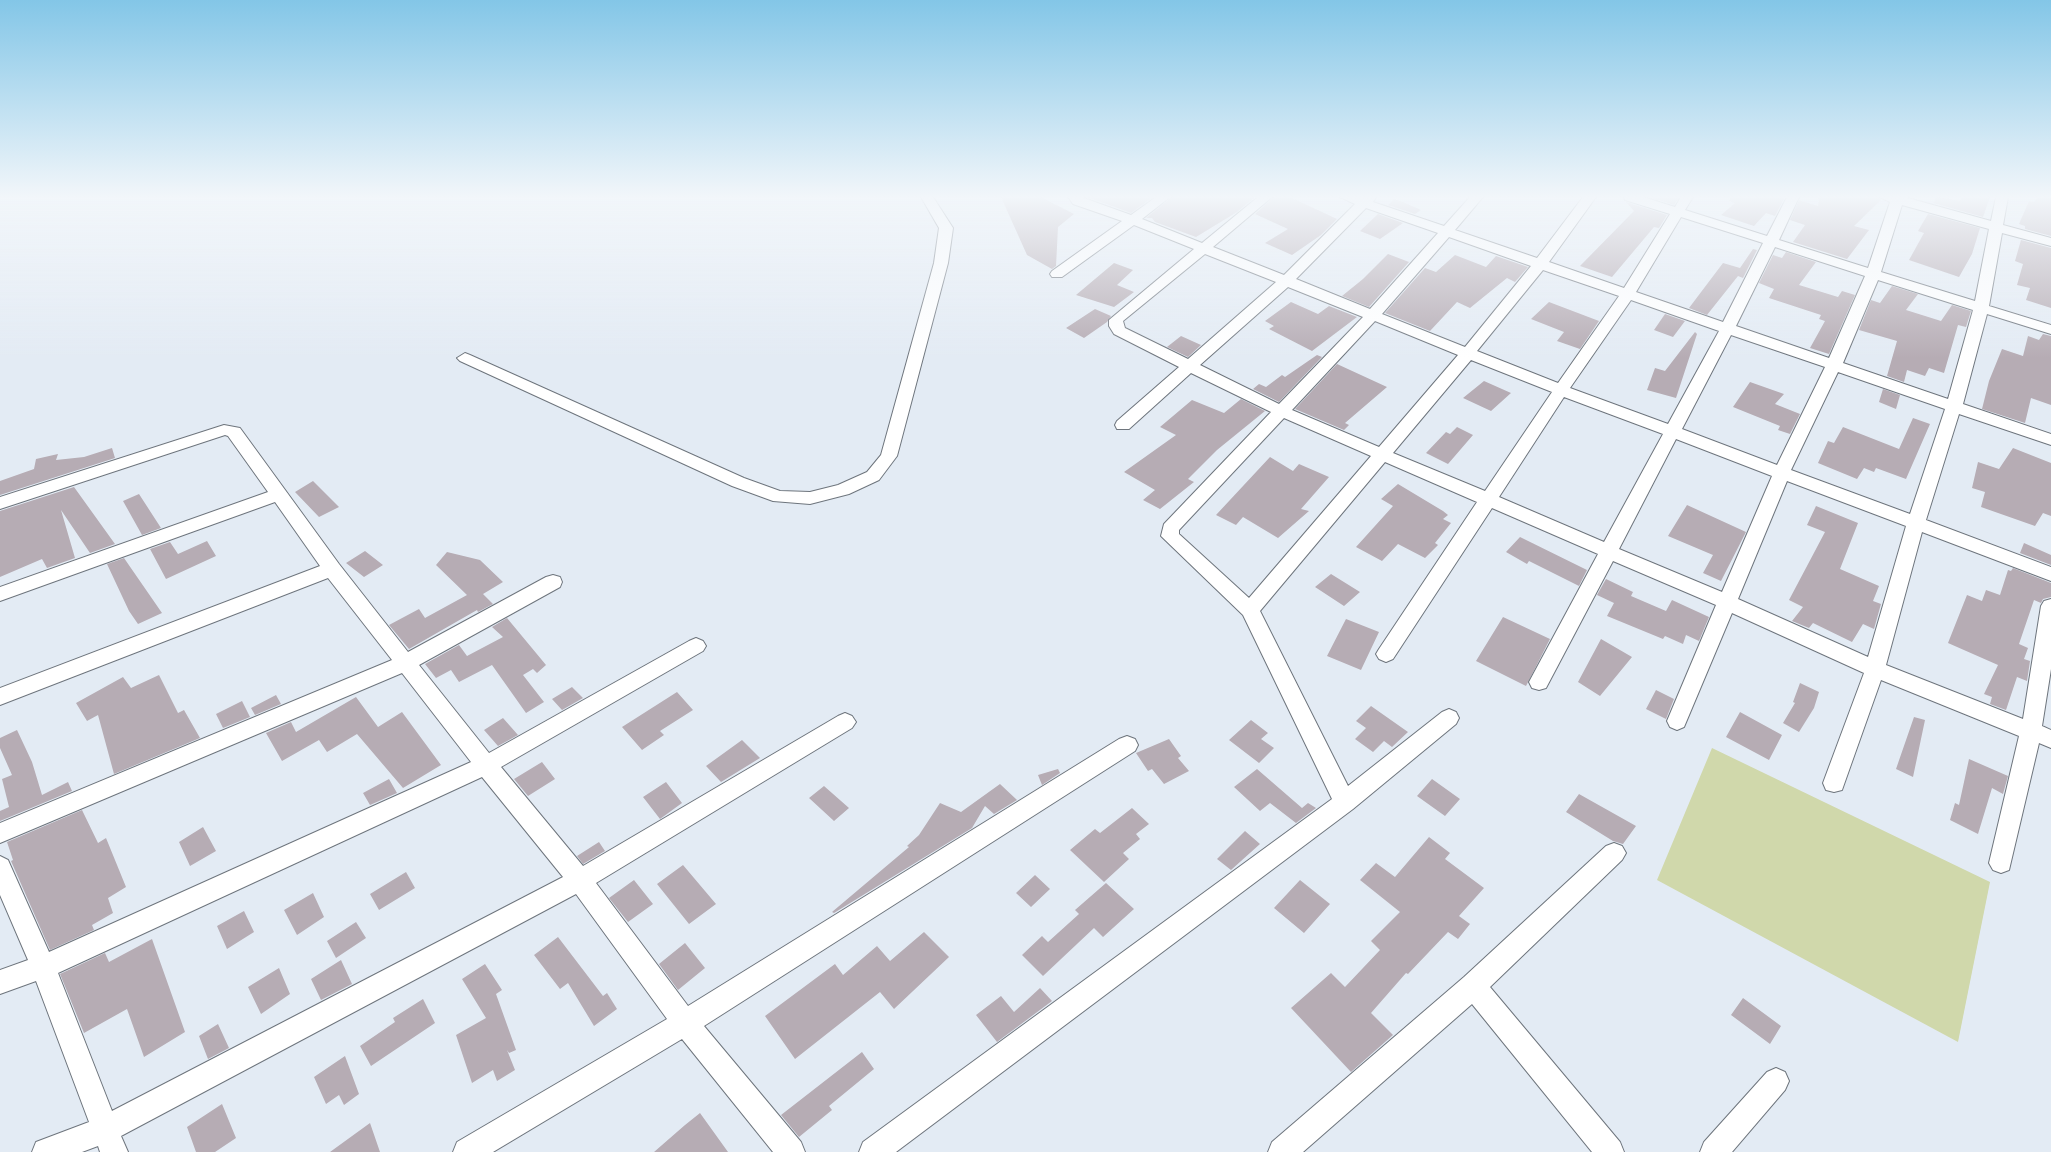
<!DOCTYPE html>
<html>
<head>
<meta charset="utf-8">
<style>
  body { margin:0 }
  canvas { display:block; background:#e3ebf4 }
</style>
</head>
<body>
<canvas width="2051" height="1152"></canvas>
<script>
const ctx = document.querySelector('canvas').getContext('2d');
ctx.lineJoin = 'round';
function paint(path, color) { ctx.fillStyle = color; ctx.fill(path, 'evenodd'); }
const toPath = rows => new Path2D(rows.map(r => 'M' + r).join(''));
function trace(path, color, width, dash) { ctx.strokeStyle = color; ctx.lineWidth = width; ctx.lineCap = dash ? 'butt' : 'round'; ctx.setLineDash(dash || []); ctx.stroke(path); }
const green = toPath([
  [1712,748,1990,882,1958,1042,1657,880]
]);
const building = toPath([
  [1001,197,1041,197,1074,214,1058,227,1056,266,1052,269,1027,255],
  [1087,197,1153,197,1131,213],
  [1172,197,1255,197,1237,212,1196,237,1155,222,1152,218,1146,218],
  [1274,197,1290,197,1337,219,1321,235,1292,255,1265,243,1288,229,1255,214],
  [1649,197,1679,197,1674,205],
  [1730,197,1785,197,1775,216,1766,213,1754,226,1721,215,1735,203,1729,201],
  [1819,197,1878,197,1881,200,1854,226,1869,230,1847,259,1793,242,1805,225,1790,220,1799,200,1818,206],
  [1937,197,1960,201,1962,197,1990,197,1983,217,1933,203],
  [2038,197,2051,197,2051,236,2025,229,2025,226,2019,224,2029,201,2034,202],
  [1394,199,1403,202,1421,210,1415,214,1388,205],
  [1626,202,1667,215,1659,228,1654,227,1612,277,1580,266,1634,211],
  [1378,214,1403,223,1380,239,1360,231],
  [1928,214,1980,228,1972,254,1959,277,1909,260,1924,233,1918,231],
  [2021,240,2051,248,2051,308,2026,300,2030,288,2017,285,2023,264,2015,261],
  [1753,249,1757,250,1743,278,1738,276,1707,315,1689,308,1723,263,1740,268],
  [1786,252,1816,262,1799,285,1838,297,1842,291,1855,295,1829,354,1810,348,1825,321,1819,319,1821,315,1769,298,1774,289,1759,283,1773,255,1782,258],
  [1388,254,1409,262,1369,307,1342,296,1363,279],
  [1455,255,1486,267,1496,256,1528,267,1515,282,1507,278,1470,308,1457,302,1430,331,1385,313,1425,268,1436,272],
  [1114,263,1133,270,1117,285,1134,292,1114,307,1076,295],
  [1892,286,1918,294,1906,310,1941,321,1952,305,1971,311,1966,327,1958,325,1944,373,1929,368,1925,376,1907,370,1904,382,1887,376,1897,341,1859,330,1871,300,1880,303],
  [1291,302,1318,314,1329,306,1357,317,1312,351,1269,329,1274,326,1265,321],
  [1549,302,1599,321,1580,349,1557,341,1564,332,1531,319],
  [1095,309,1111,316,1107,322,1084,338,1066,328],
  [1665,314,1685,321,1673,337,1654,330],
  [1695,332,1697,334,1676,398,1647,390,1655,368,1665,371],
  [2043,334,2051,336,2051,405,2031,398,2025,423,1982,409,1989,381,2002,349,2023,356,2028,336,2039,340],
  [1181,336,1201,345,1188,357,1167,347],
  [1317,355,1322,357,1279,402,1253,389,1259,384,1266,387,1282,375,1285,377],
  [1337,364,1387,387,1345,423,1349,425,1344,430,1295,409],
  [1484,381,1511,393,1491,411,1463,398],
  [1750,382,1784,394,1775,404,1800,414,1790,434,1778,430,1780,426,1733,407],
  [1883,389,1900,395,1896,409,1879,402],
  [1241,399,1265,411,1217,450,1188,479,1194,482,1160,509,1143,500,1155,490,1124,472,1176,435,1160,427,1192,400,1224,413],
  [1913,418,1930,424,1906,479,1876,468,1874,472,1864,468,1857,479,1818,463,1828,441,1834,443,1843,427,1899,449],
  [1457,427,1473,435,1448,464,1426,453,1446,432,1450,434],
  [112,448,115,458,0,495,0,481,34,469,36,459,58,454,56,460,84,457],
  [2013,448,2051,463,2051,516,2043,513,2035,526,1981,507,1985,492,1972,488,1978,462,1999,469],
  [1270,457,1293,471,1299,464,1329,477,1301,509,1309,511,1278,538,1243,517,1236,525,1216,515],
  [313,481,339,507,319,517,295,492],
  [1398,484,1443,511,1448,515,1443,519,1451,523,1435,543,1438,545,1425,558,1398,544,1382,561,1356,547,1393,506,1381,499],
  [74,487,115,544,90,553,61,510,75,558,47,568,42,559,0,577,0,511],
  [139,494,161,528,142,535,123,501],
  [1687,505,1746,532,1721,581,1703,573,1713,555,1668,536],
  [1816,506,1858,523,1840,569,1879,586,1873,601,1881,604,1874,629,1863,624,1852,642,1813,623,1809,628,1792,621,1803,607,1789,600,1825,532,1807,525],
  [1520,537,1587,570,1579,586,1529,561,1527,564,1506,552],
  [207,541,216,556,166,579,150,549,170,542,178,554],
  [2024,543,2051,555,2051,565,2020,553],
  [365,551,383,565,364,577,346,563],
  [447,552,480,560,503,582,483,594,493,604,478,612,477,610,409,649,389,625,419,609,425,618,467,595,436,565],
  [124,558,162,613,138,624,129,611,107,564],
  [2013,568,2051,583,2051,597,2043,599,2041,603,2034,600,2019,644,2028,648,2024,659,2030,661,2027,681,2017,677,2006,710,1990,704,1992,697,1984,694,1998,665,1948,643,1967,595,1982,601,1986,590,2000,595,2008,570,2011,571],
  [1331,574,1360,592,1344,606,1315,587],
  [1606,579,1633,592,1631,596,1666,611,1672,600,1709,617,1699,641,1686,635,1683,644,1665,636,1663,639,1607,616,1614,603,1597,595],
  [1503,617,1550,639,1526,686,1476,661],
  [507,618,546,665,537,673,533,669,523,675,544,702,526,713,492,665,459,682,451,670,436,678,425,664,459,645,467,656,503,637,492,627],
  [1346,619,1379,632,1361,670,1327,656],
  [1601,639,1632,657,1600,696,1578,682],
  [159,675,178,713,184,710,200,738,114,774,98,715,87,721,76,703,123,677,131,688],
  [1800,683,1819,692,1814,708,1799,732,1783,723,1795,703,1793,702],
  [572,687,583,698,562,710,552,699],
  [1656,690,1674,699,1666,719,1646,709],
  [677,692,693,710,660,731,664,735,642,750,622,727],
  [276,695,281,704,255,715,251,708],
  [356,697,378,727,402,712,441,765,403,788,357,734,327,752,319,740,282,761,266,733,291,722,296,732],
  [242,701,250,717,223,728,216,714],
  [1371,706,1408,732,1392,747,1384,741,1373,752,1355,739,1366,728,1356,721],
  [1740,712,1782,735,1769,760,1726,737],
  [1914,717,1925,720,1913,777,1896,769],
  [503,718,518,735,498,746,484,730],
  [1251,720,1268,733,1261,739,1274,748,1259,763,1229,740],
  [17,730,32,762,42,795,68,782,72,791,0,821,0,811,9,807,2,779,12,775,0,748,0,738],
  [1169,739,1181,756,1178,758,1189,771,1164,784,1152,769,1148,771,1136,753],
  [742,740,760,758,721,782,706,766],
  [1969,759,2008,776,2003,794,1992,788,1978,834,1950,820,1955,803,1959,805],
  [542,762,555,779,528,796,514,779],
  [1058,769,1060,773,1042,785,1038,775],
  [1257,769,1302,808,1308,803,1316,808,1296,823,1270,803,1260,811,1234,787],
  [389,779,397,793,370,805,363,793],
  [1432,779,1460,799,1445,816,1417,796],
  [666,782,682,803,660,819,643,797],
  [1000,784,1017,800,994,814,985,806,972,828,834,913,832,912,909,847,907,846,919,835,940,803,961,812],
  [824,786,849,808,834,821,809,798],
  [1579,794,1636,826,1623,844,1613,841,1566,812],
  [1132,808,1149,824,1136,834,1140,839,1123,853,1129,859,1104,882,1070,850,1095,829,1100,833],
  [82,810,98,843,106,838,126,887,108,898,113,913,92,925,94,930,50,950,11,861,13,860,7,842],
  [203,827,216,851,190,866,179,842],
  [1245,831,1260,844,1231,870,1217,859],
  [1429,837,1450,853,1445,859,1484,888,1459,916,1470,924,1458,939,1448,932,1408,974,1406,973,1371,1013,1393,1035,1351,1072,1291,1008,1331,973,1345,987,1380,950,1371,941,1400,912,1360,880,1376,863,1395,877],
  [599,842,605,851,583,864,577,856],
  [683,865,716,904,689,924,657,884],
  [406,872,415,888,379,910,370,894],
  [1035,875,1050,889,1031,907,1016,893],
  [634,880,653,904,628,922,609,898],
  [1300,880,1330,904,1304,933,1274,908],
  [1106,883,1134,909,1103,937,1094,928,1043,976,1022,955,1042,936,1048,942,1079,914,1075,910],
  [313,893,324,917,297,935,284,910],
  [244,911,254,932,227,949,217,926],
  [356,922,366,938,336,958,327,941],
  [924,932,949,957,894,1009,880,992,795,1059,765,1016,835,964,843,975,877,946,890,961],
  [558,937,603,996,607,993,617,1009,594,1026,568,983,560,989,534,955],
  [152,939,185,1032,144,1057,127,1009,84,1033,60,974,105,953,109,962],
  [685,943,705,968,678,990,659,964],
  [341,960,352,984,321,1000,311,979],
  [485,964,502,990,496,994,516,1050,509,1053,507,1050,515,1070,497,1081,493,1070,472,1083,456,1035,486,1018,462,979],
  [279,968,290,994,261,1014,248,987],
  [1040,988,1052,1001,997,1042,976,1015,1001,996,1014,1012],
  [1743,998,1781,1026,1770,1044,1731,1015],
  [423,999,435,1023,371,1066,360,1046,395,1022,393,1018],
  [218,1024,229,1048,208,1059,199,1036],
  [862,1052,874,1069,829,1106,832,1110,799,1137,781,1115],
  [345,1056,359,1094,344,1105,339,1095,326,1104,314,1077],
  [222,1104,236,1138,215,1152,196,1152,187,1127],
  [700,1113,728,1152,654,1152,685,1125],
  [370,1123,380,1152,330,1152]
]);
const minor = toPath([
  [921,197,933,197,953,228,948,263,897,456,879,480,849,494,810,504,773,501,732,486,460,361,457,358,465,353,470,355,744,478,780,491,810,492,838,485,867,472,881,455,934,263,939,228,921,197],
  [1068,197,1081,197,1131,215,1156,197,1170,197,1142,219,1202,243,1258,197,1272,197,1213,247,1284,275,1355,204,1340,197,1376,197,1373,202,1444,226,1470,197,1483,197,1455,230,1537,258,1583,197,1596,197,1549,262,1624,288,1670,214,1625,200,1624,197,1643,197,1675,207,1681,197,1693,197,1685,210,1767,236,1787,197,1799,197,1779,240,1868,268,1890,202,1880,197,1904,197,1991,221,1996,197,2008,197,2003,225,2051,238,2051,246,2002,233,1989,306,2051,325,2051,334,1987,314,1963,404,2051,434,2051,445,1959,414,1926,520,2051,567,2051,581,1922,532,1886,665,2023,719,2041,606,2044,601,2051,599,2051,669,2042,726,2051,730,2051,748,2039,743,2009,870,2001,873,1993,870,1989,863,2019,736,1881,680,1842,790,1834,792,1826,790,1823,783,1864,673,1732,613,1684,727,1677,730,1670,727,1667,721,1716,605,1613,561,1546,688,1539,690,1532,688,1529,682,1598,554,1492,508,1393,659,1386,662,1379,659,1376,654,1379,649,1477,502,1385,462,1260,611,1348,786,1442,712,1449,709,1456,712,1459,718,1456,724,1353,809,896,1152,859,1152,863,1142,1332,799,1243,615,1161,536,1164,524,1271,412,1191,373,1129,429,1117,429,1115,425,1117,421,1179,367,1114,334,1109,326,1109,320,1194,249,1134,225,1062,277,1052,277,1050,274,1052,271,1122,221,1073,204,1068,197],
  [1902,205,1989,229,1975,301,1881,272,1902,205],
  [1366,208,1438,233,1370,309,1296,279,1366,208],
  [1681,217,1763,243,1723,322,1636,292,1681,217],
  [1449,237,1531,266,1465,347,1382,314,1449,237],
  [1775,247,1865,276,1829,358,1736,326,1775,247],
  [1205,254,1276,282,1188,359,1125,328,1123,321,1205,254],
  [1543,270,1619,296,1558,383,1477,351,1543,270],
  [1878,280,1973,310,1948,399,1843,363,1878,280],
  [1288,287,1363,317,1279,404,1200,365,1288,287],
  [1631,300,1719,331,1668,424,1570,388,1631,300],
  [1375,321,1458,355,1379,447,1292,410,1375,321],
  [1731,335,1825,367,1777,465,1682,429,1731,335],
  [1471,360,1552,392,1485,491,1393,453,1471,360],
  [1838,372,1945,409,1910,514,1791,470,1838,372],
  [1564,397,1663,434,1604,542,1499,497,1564,397],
  [1284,418,1371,456,1249,598,1179,534,1179,530,1284,418],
  [1676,439,1772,476,1722,592,1619,549,1676,439],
  [1787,481,1906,526,1868,657,1738,599,1787,481],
  [224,425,240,428,339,564,408,652,546,577,553,575,560,577,562,582,560,587,419,665,489,753,689,641,696,638,703,641,706,646,703,651,501,767,583,866,838,716,845,713,852,716,856,722,852,728,596,883,688,1006,1119,739,1127,736,1135,739,1138,745,1135,751,704,1026,801,1142,805,1152,773,1152,682,1039,493,1152,453,1152,457,1142,667,1019,576,894,121,1136,128,1152,100,1152,98,1146,82,1152,32,1152,36,1142,89,1122,36,981,0,994,0,970,28,960,0,895,0,856,8,860,49,952,471,762,402,673,0,843,0,823,392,660,328,578,0,705,0,688,320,566,275,502,0,601,0,587,268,492,228,436,225,435,0,509,0,497,224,425],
  [482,777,563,877,112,1111,58,973,482,777],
  [1614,843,1622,846,1626,853,1622,860,1490,987,1620,1142,1624,1152,1592,1152,1472,1004,1303,1152,1268,1152,1272,1142,1464,977,1606,846,1614,843],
  [1776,1068,1785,1072,1789,1081,1785,1090,1732,1152,1700,1152,1704,1142,1767,1072,1776,1068]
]);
paint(green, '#d0d8ab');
paint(building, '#b6acb4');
trace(minor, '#6e757d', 2);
paint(minor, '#fff');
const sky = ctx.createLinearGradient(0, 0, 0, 358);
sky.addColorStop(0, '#83c6e7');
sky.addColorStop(0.55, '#f2f6fa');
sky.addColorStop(1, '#f2f6fa00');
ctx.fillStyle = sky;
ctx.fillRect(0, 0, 2051, 358);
</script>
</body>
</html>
